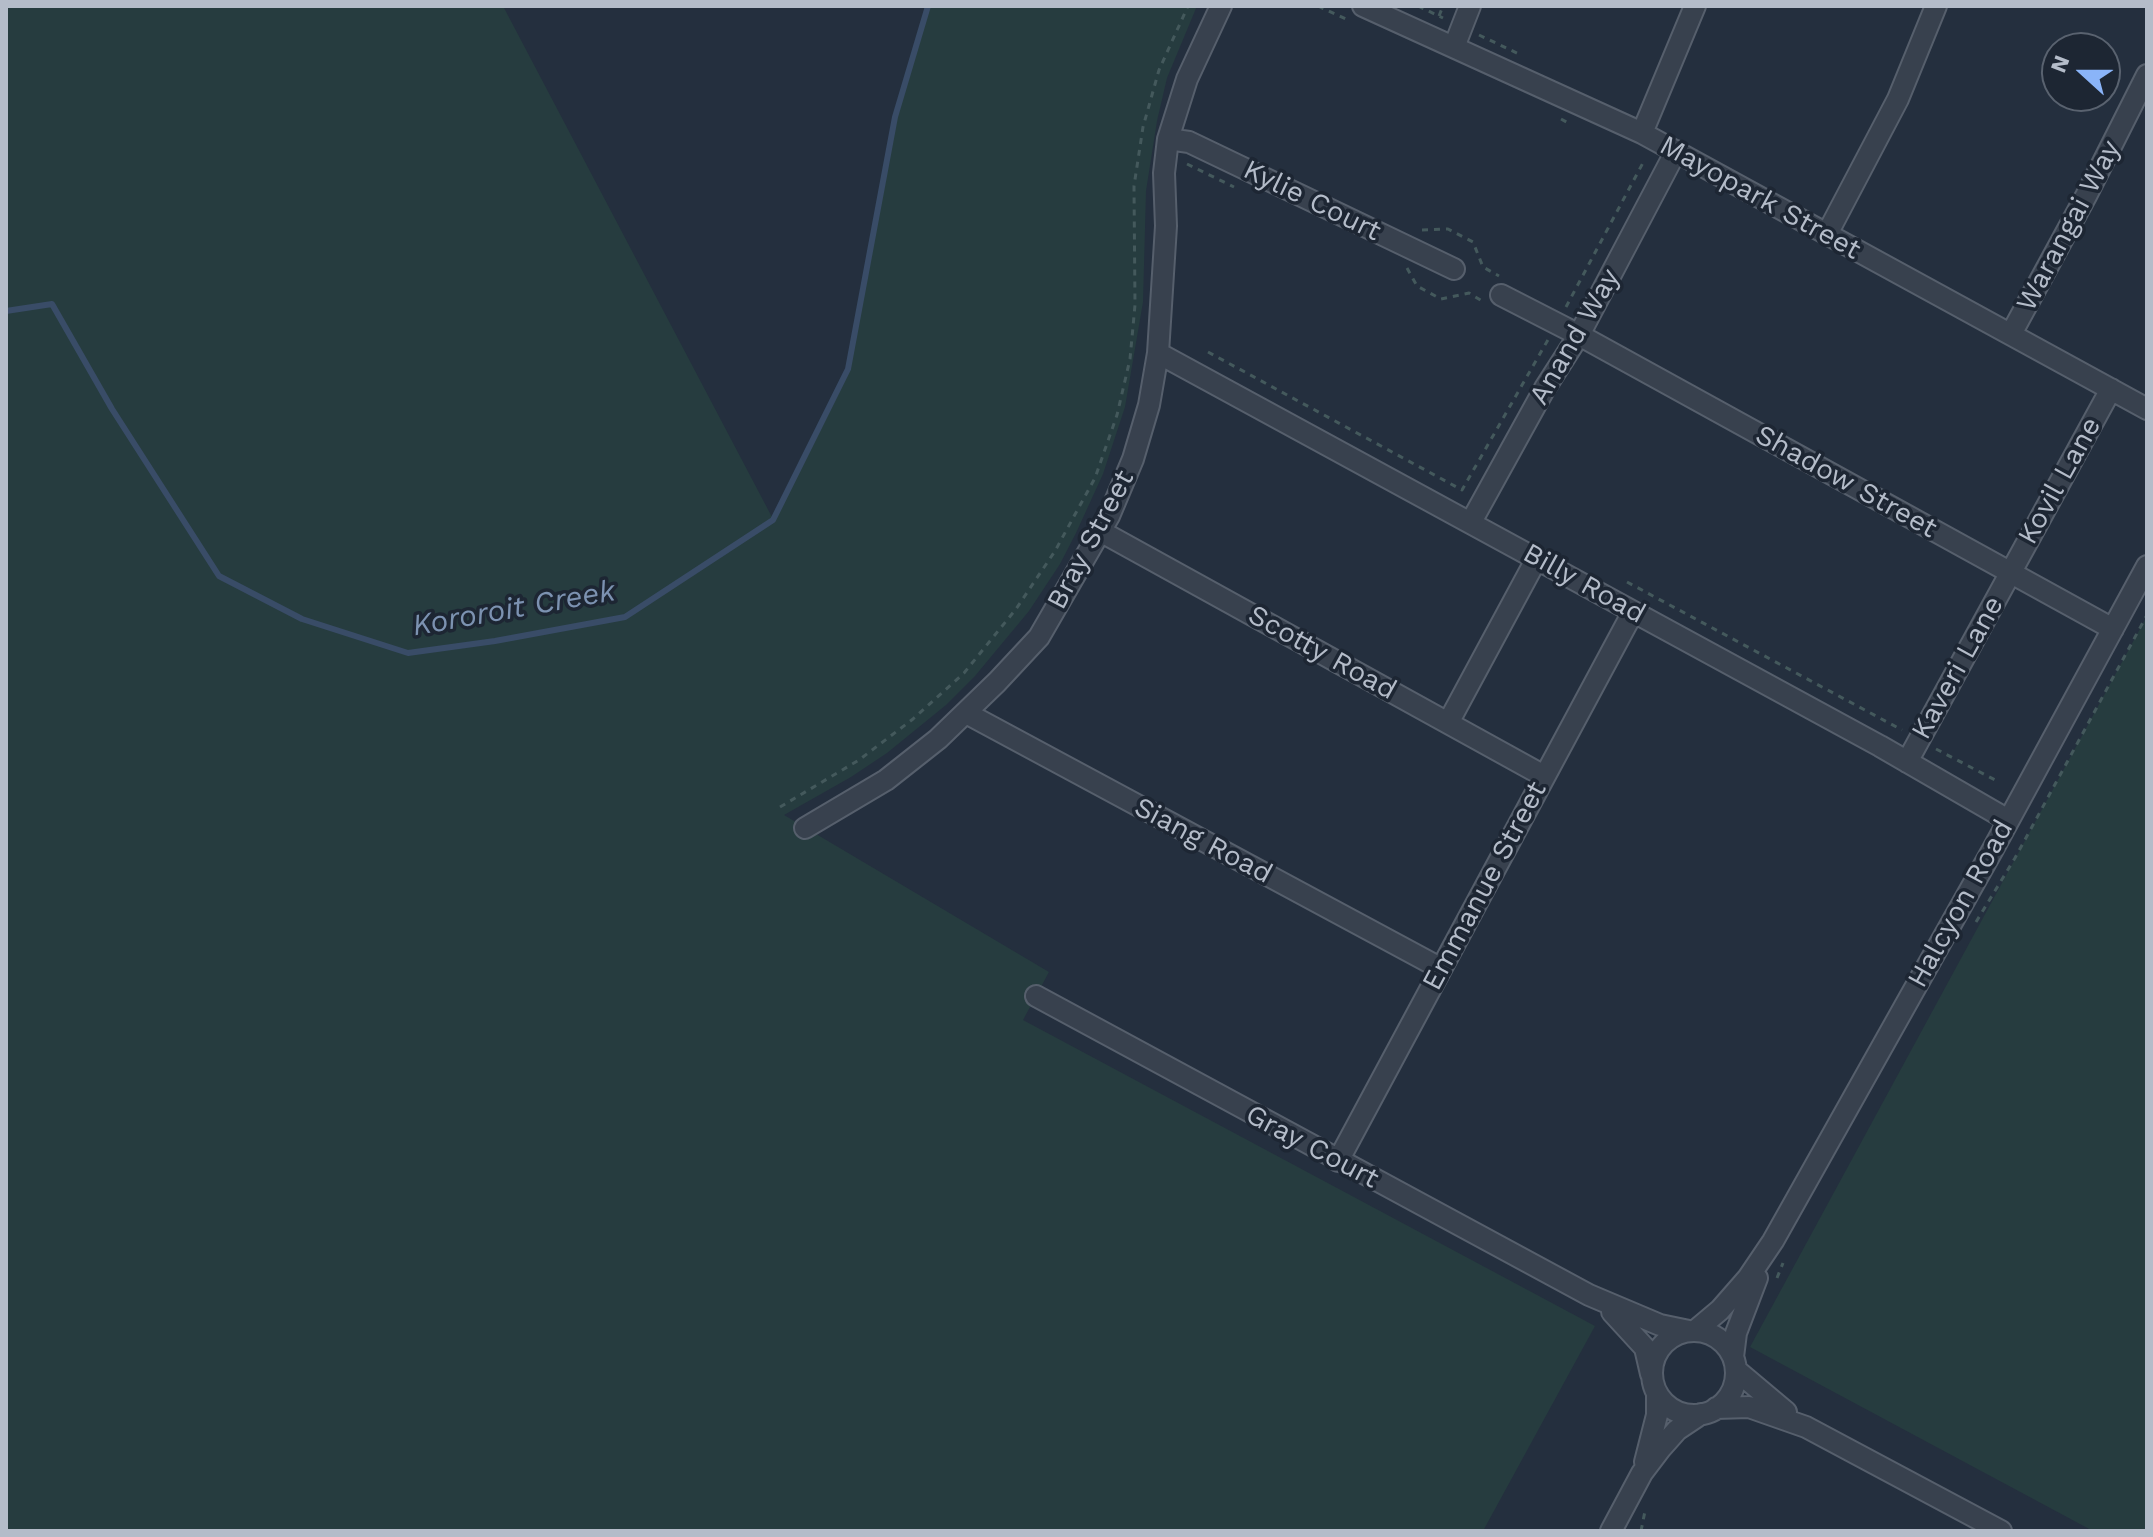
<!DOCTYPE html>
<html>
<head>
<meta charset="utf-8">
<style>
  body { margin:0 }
  #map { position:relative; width:2153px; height:1537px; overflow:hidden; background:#242f3e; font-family:"Work Sans",sans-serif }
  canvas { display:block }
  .frame { position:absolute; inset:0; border:8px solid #b4bcc9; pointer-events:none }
  .north { position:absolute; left:2041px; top:32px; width:80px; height:80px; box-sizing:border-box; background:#1d2633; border:2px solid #59626f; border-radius:50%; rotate:291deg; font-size:22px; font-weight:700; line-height:32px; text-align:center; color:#b4bcc9 }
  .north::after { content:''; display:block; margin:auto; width:28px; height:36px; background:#8ab4f8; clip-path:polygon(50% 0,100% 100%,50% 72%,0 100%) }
</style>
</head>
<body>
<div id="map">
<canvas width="2153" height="1537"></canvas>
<div class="frame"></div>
<div class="north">N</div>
</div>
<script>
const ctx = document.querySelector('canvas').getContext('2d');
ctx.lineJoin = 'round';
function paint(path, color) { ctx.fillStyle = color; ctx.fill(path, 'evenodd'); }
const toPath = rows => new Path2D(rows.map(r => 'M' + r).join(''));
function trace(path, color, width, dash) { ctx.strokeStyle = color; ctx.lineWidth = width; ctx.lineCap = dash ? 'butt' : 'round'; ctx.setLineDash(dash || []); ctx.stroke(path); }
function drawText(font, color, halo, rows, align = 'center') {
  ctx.font = font + ' "Work Sans",sans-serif'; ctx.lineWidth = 7; ctx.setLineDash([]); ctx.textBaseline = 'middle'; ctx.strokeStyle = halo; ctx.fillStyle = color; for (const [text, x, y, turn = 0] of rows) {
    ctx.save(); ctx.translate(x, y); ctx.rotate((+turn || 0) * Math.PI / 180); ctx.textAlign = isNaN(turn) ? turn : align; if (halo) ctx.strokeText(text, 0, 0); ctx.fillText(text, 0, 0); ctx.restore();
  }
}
const green = toPath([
  [6,6,503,6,773,519,848,369,895,117,928,6,1197,6,1167,78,1157,121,1146,191,1143,302,1125,407,1103,474,1076,533,1060,564,1029,611,975,676,946,705,887,753,851,777,784,815,1049,972,1023,1020,1595,1326,1483,1531,6,1531],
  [2147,616,2147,1531,2093,1531,1750,1347]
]);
const stream = toPath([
  [6,311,52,304,112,409,219,576,302,619,408,653,495,641,625,617,773,520,848,369,895,117,928,6]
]);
const path = toPath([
  [1318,6,1348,20],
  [1418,6,1443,18],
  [1439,16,1443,6],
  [1479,35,1519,54],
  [1561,119,1570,124],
  [1187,164,1234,187],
  [1422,230,1448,229,1473,242,1483,267,1499,276],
  [1407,268,1417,286,1441,299,1469,293,1482,301],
  [1566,307,1645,159],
  [1208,352,1462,490,1549,338],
  [1627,582,1902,730],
  [1936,749,1999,782],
  [780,807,859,760,913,719,964,673,1016,609,1055,551,1095,478,1117,415,1130,359,1135,305,1134,186,1143,127,1159,70,1188,6],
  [1976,922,2015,858,2147,615],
  [1777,1278,1783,1263],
  [1641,1531,1645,1511]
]);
const minor = toPath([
  [1363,6,1642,133,2147,409],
  [1454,47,1470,6],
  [1642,133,1695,6],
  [1168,139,1189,142,1454,269],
  [1827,234,1898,99,1936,6],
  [1501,295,1579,335,2113,629],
  [2011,334,2086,196,2147,75],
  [1158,353,1880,746,2008,820],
  [1471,522,1545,388,1579,335,1676,151],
  [1100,531,1544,776],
  [966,713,1440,968],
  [1448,723,1537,558],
  [1907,762,2111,389],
  [805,828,886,780,938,739,997,682,1039,637,1109,516,1133,459,1149,405,1158,353,1166,226,1164,173,1168,139,1187,79,1221,6],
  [1036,996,1589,1295,1660,1325,1689,1331],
  [1338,1161,1633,612],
  [1612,1312,1645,1348,1651,1374],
  [1695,1331,1720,1310,1748,1278,1773,1241,1992,851,2147,566],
  '1652 1373a42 42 0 1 1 84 0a42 42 0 1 1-84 0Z',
  [1733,1357,1736,1333,1757,1278],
  [1736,1370,1786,1412],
  [1716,1408,1749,1407,1806,1427,2001,1531],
  [1645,1462,1657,1415,1657,1394],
  [1611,1531,1642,1473,1661,1448,1677,1430,1701,1414]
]);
const streetNames = [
  ["Mayopark Street",1760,198,29],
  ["Kylie Court",1312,201,26],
  ["Warangai Way",2069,226,-62],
  ["Anand Way",1575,337,-60],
  ["Kovil Lane",2060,481,-61],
  ["Shadow Street",1846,482,29],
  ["Bray Street",1091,540,-62],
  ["Billy Road",1584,584,29],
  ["Scotty Road",1322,653,29],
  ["Kaveri Lane",1958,668,-61],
  ["Siang Road",1203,841,28],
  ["Emmanue Street",1485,886,-62],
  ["Halcyon Road",1961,904,-61],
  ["Gray Court",1312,1147,28]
];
const waterNames = [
  ["Kororoit Creek",514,609,-10]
];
paint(green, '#263c3f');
trace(stream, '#394c67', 6);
trace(minor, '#565f6c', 24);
trace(path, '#44595c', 3, [6, 6]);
trace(minor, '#38414e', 20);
drawText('28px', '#b4bcc9', '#1d2633', streetNames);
drawText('italic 30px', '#7c92b1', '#1d2633', waterNames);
</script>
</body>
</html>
